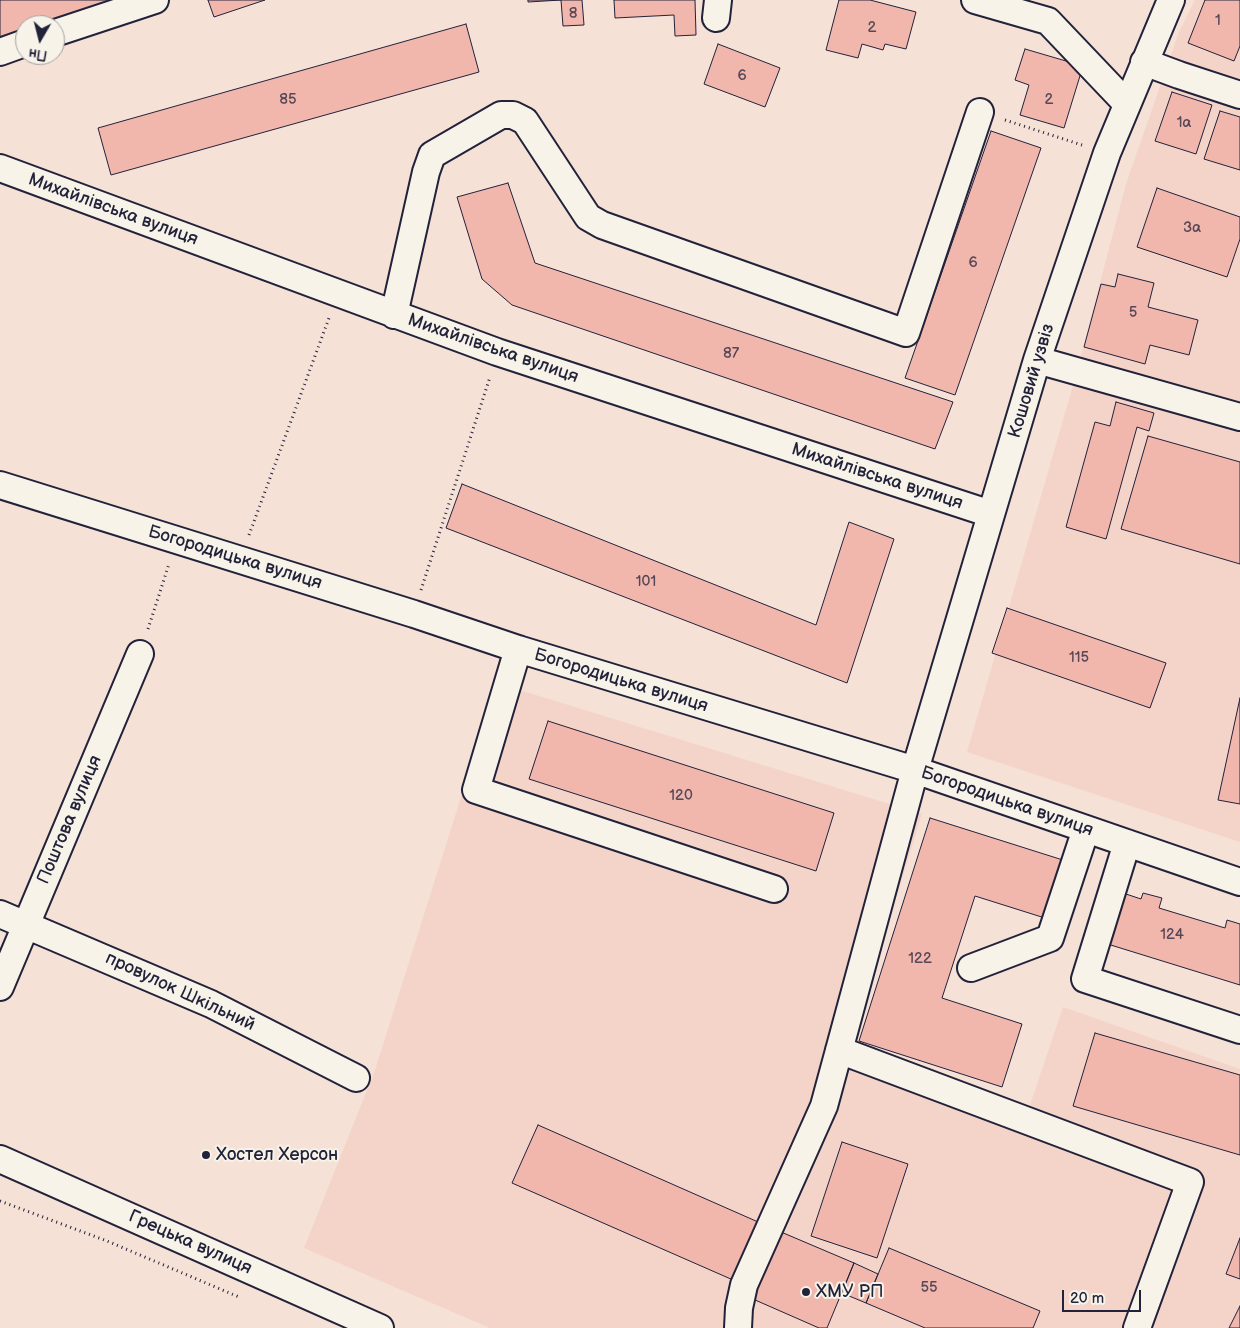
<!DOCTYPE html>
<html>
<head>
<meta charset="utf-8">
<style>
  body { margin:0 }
  #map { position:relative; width:1240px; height:1328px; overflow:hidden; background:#f5e1d6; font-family:"Balsamiq Sans",sans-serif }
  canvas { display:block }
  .north { position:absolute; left:15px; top:15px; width:50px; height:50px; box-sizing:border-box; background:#f7f3e8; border:1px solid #a29fa3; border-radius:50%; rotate:188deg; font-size:14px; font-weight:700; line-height:20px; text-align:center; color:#22223b }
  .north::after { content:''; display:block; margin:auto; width:18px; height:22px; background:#22223b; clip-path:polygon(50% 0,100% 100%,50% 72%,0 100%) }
  .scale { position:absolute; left:1062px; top:1290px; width:79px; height:22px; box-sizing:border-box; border:2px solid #22223b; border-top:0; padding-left:6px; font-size:15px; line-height:18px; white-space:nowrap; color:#22223b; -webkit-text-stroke:4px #f7f3e8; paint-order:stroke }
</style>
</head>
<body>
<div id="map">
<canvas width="1240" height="1328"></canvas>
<div class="north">Пн</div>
<div class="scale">20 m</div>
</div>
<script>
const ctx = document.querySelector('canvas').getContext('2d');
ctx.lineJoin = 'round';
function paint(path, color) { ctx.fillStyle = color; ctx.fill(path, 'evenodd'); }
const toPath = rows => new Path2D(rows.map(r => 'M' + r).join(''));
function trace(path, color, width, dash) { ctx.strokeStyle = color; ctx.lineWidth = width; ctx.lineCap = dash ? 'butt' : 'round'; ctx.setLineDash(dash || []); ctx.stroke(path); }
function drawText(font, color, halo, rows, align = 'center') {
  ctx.font = font + ' "Balsamiq Sans",sans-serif'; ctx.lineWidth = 4; ctx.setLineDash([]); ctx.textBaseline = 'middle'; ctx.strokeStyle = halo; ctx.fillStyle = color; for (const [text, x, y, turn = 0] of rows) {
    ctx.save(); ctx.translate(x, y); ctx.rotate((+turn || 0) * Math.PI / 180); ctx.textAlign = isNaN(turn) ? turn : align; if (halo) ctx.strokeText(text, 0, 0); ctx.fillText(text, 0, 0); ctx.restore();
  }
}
const built = toPath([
  [1195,0,1240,0,1240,842,967,752,1072,389,1126,184,1179,32],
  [497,683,922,814,851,1045,1029,1108,1063,1007,1240,1069,1240,1328,490,1328,304,1248,375,1070]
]);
const building = toPath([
  [0,0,132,0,46,25,25,25,25,31,0,37,0,0],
  [208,0,265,0,214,17,208,0],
  [528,0,582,0,584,25,563,26,561,0,528,2,528,0],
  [614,0,695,0,696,35,675,36,674,15,615,18,614,0],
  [839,0,870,0,916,12,906,49,885,44,883,50,862,44,858,58,826,50,839,0],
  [1205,0,1240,0,1240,46,1234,61,1188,43,1205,0],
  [466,24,479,72,111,175,98,128,466,24],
  [718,44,780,68,765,107,704,84,718,44],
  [1025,49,1083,66,1064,128,1020,115,1029,85,1015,80,1025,49],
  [1172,92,1212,105,1196,154,1155,141,1172,92],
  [1220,111,1240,117,1240,170,1204,159,1220,111],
  [991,131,1041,148,955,395,905,378,991,131],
  [508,183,535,263,953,402,935,449,512,305,482,279,457,197,508,183],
  [1157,188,1240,217,1240,239,1227,277,1137,247,1157,188],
  [1118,274,1154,283,1148,307,1198,320,1189,355,1150,345,1145,364,1084,347,1101,284,1115,287,1118,274],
  [1116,402,1154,413,1149,431,1137,427,1106,539,1066,527,1095,422,1110,426,1116,402],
  [1148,436,1240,462,1240,564,1121,529,1148,436],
  [462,484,816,625,849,522,894,539,847,683,446,528,462,484],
  [1007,608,1166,663,1150,708,992,653,1007,608],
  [1240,698,1240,804,1218,800,1240,698],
  [548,721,834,813,816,871,529,779,548,721],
  [930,818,1066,861,1048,919,975,896,942,998,1022,1024,1002,1087,859,1041,930,818],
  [1117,891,1141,899,1143,893,1162,898,1159,908,1225,928,1227,920,1240,924,1240,985,1101,942,1117,891],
  [1095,1033,1240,1075,1240,1155,1073,1106,1095,1033],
  [538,1125,774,1229,749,1287,512,1183,538,1125],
  [842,1142,908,1164,877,1258,811,1236,842,1142],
  [774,1229,854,1263,827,1328,819,1328,746,1296,774,1229],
  [1240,1238,1240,1279,1226,1274,1240,1238],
  [889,1248,1040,1311,1033,1328,925,1328,866,1303,889,1248],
  [854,1263,878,1274,866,1303,842,1293,854,1263],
  [1240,1306,1240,1328,1229,1328,1240,1306]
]);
const path = toPath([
  [1005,120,1082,145],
  [249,535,329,318],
  [421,590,490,377],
  [148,629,169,564],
  [0,1201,107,1241,239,1297]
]);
const minor = toPath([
  [975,0,1048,21,1127,104],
  [716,18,718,0],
  [55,33,155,0],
  [0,52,25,43],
  [1144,62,1179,75,1240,95],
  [0,168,497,352,991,514],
  [394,315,426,172,432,155,501,115,513,115,525,121,588,217,602,225,906,333,980,112],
  [1037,360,1240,417],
  [0,485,414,614,518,649,915,770,1240,882],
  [518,649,476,790,774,889],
  [1127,843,1085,979,1240,1030],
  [0,914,211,1004,356,1078],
  [971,968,1050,938,1086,829],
  [0,987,140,654],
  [839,1050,1190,1182,1137,1328],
  [0,1159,380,1328],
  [738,1328,739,1308,744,1285,824,1106,915,770,1037,360,1107,153,1171,0]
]);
const markers = [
  [206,1155,5,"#22223b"],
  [806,1292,5,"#22223b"]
];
const numberNames = [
  ["8",573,14],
  ["1",1218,21],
  ["2",872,28],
  ["6",742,76],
  ["85",288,100],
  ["2",1049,100],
  ["1а",1184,123],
  ["3а",1192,228],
  ["6",973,263],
  ["5",1133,313],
  ["87",731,354],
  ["101",646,582],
  ["115",1079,658],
  ["120",681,796],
  ["124",1172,935],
  ["122",920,959],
  ["55",929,1288]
];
const streetNames = [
  ["Михайлівська вулиця",113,210,20],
  ["Михайлівська вулиця",493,349,19],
  ["Кошовий узвіз",1032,381,-73],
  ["Михайлівська вулиця",877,477,18],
  ["Богородицька вулиця",235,558,17],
  ["Богородицька вулиця",621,681,17],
  ["Богородицька вулиця",1007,802,19],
  ["Поштова вулиця",70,820,-67],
  ["провулок Шкільний",180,992,25],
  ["Грецька вулиця",190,1243,24]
];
const poiNames = [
  ["Хостел Херсон",216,1155],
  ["ХМУ РП",816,1292]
];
paint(built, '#f4d4c9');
paint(building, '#f1b6ac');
trace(building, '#22223b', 1);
trace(minor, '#22223b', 30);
trace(path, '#22223b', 3, [1, 4]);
trace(minor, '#f7f3e8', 26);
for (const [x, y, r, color] of markers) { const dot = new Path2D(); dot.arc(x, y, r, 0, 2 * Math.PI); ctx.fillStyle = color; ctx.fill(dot); trace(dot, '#f7f3e8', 2); }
drawText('15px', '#564757', null, numberNames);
drawText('18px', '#22223b', '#f7f3e8', streetNames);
drawText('18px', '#22223b', '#f7f3e8', poiNames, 'left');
</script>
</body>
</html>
